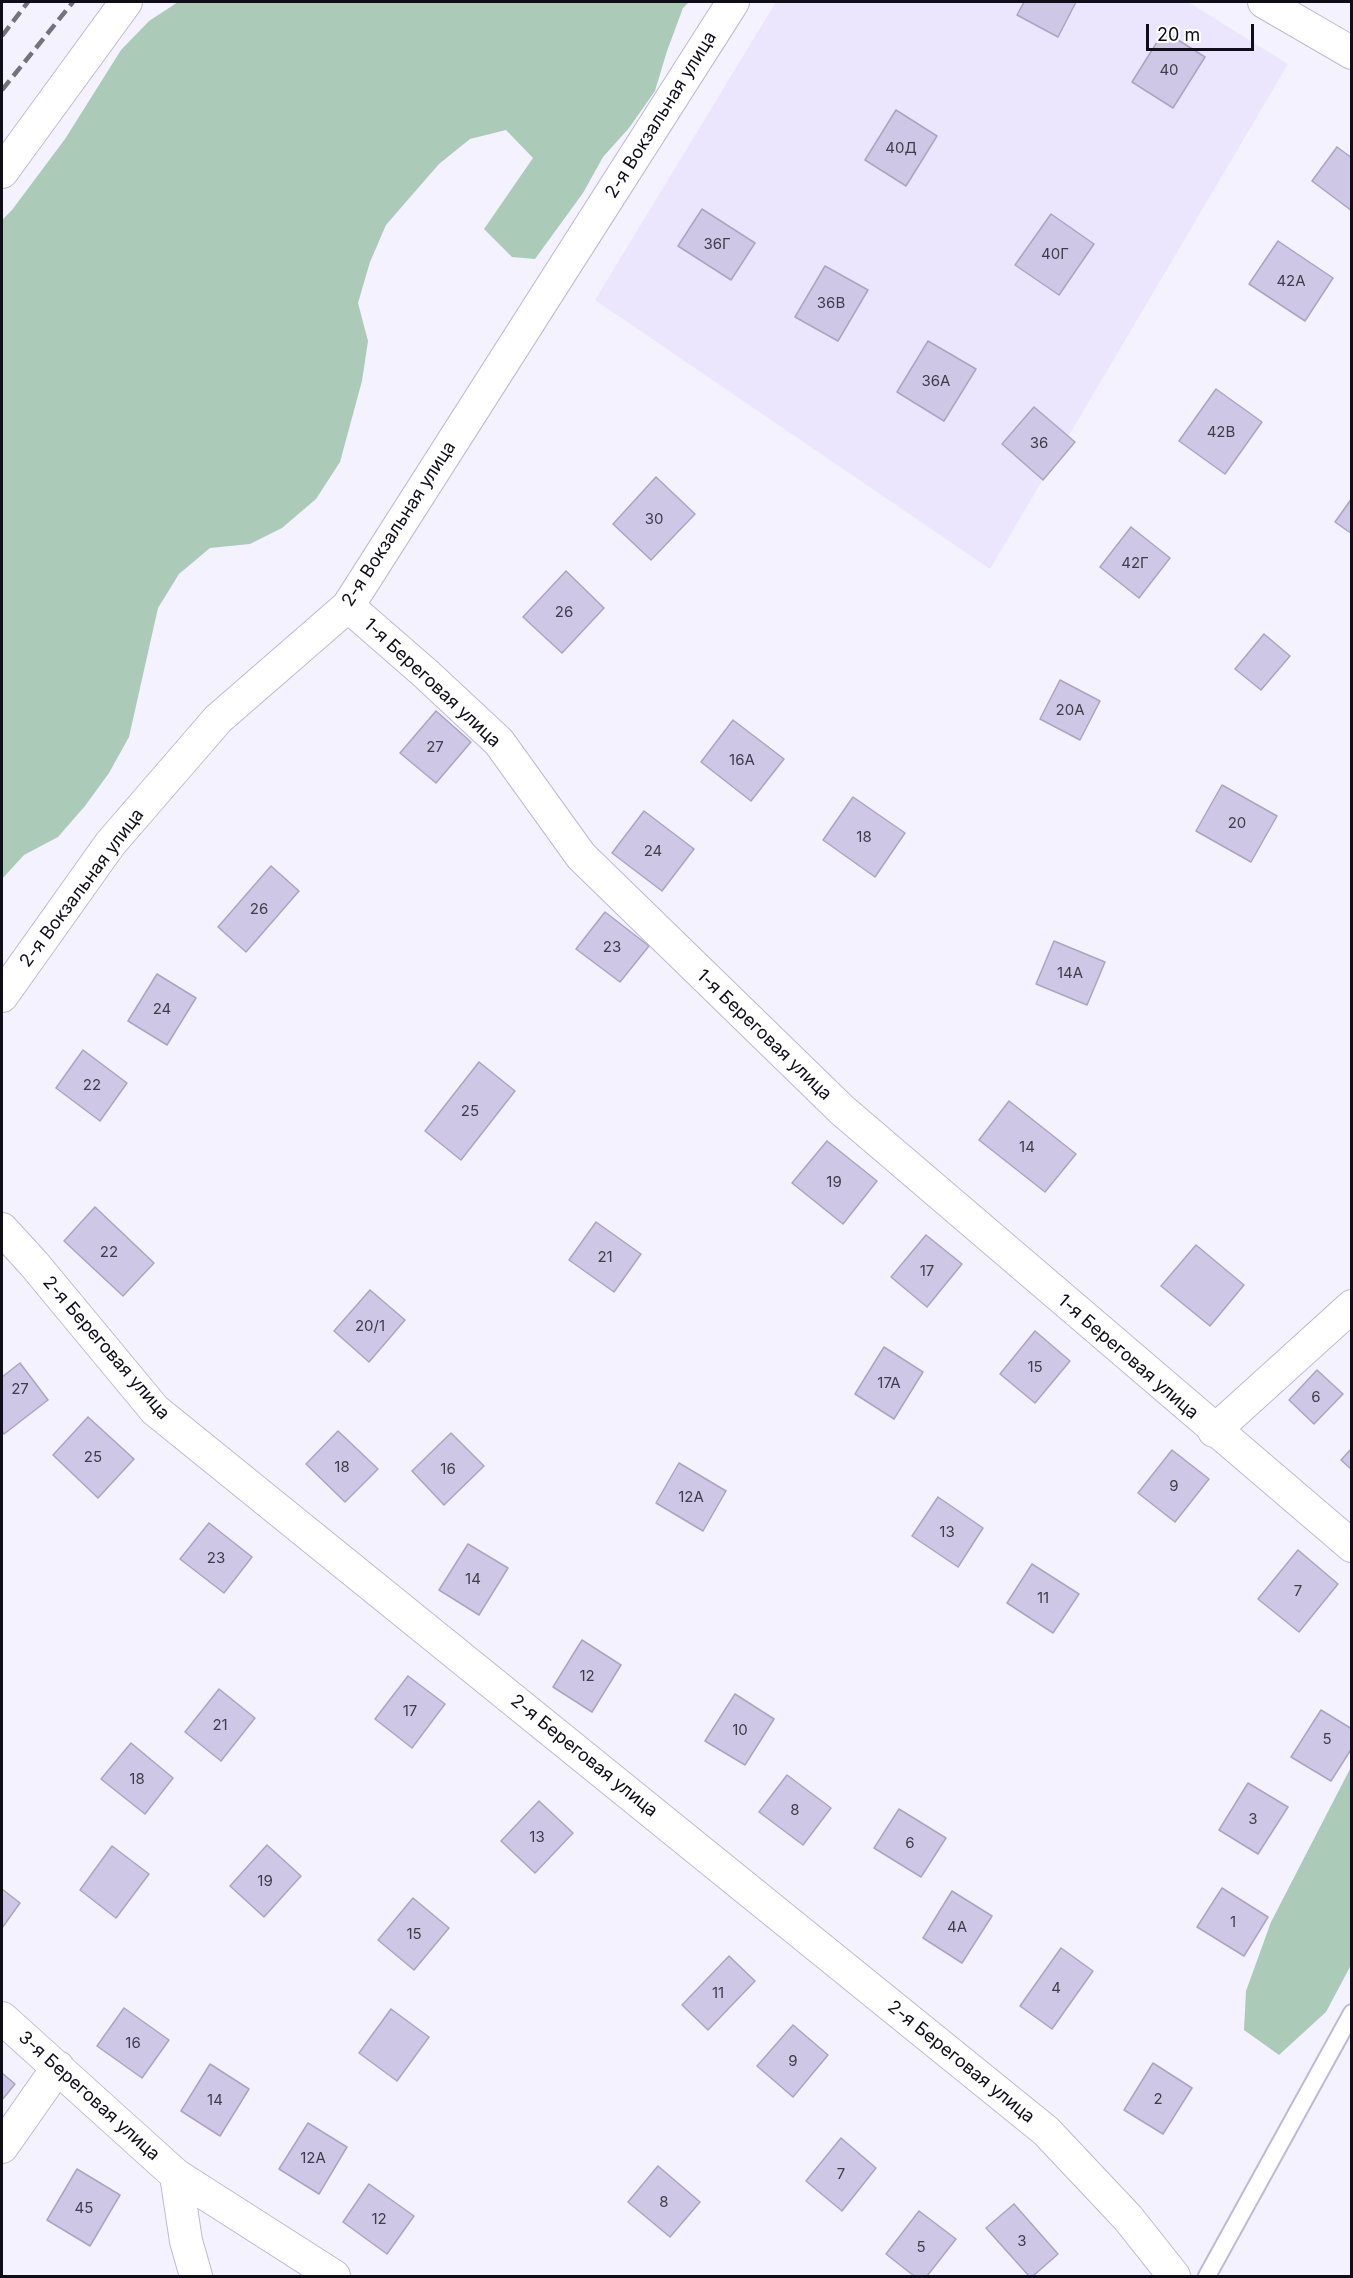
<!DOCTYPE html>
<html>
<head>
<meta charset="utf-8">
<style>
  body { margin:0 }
  #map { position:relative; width:1353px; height:2278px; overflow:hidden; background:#f4f2ff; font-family:Inter,sans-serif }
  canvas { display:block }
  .frame { position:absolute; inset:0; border:3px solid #0f0d17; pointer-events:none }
  .scale { position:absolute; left:1146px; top:24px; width:108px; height:27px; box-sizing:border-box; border:3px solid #0f0d17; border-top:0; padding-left:8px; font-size:18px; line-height:21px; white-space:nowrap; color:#0f0d17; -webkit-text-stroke:4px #fff; paint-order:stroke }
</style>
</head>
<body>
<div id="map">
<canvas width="1353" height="2278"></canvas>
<div class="frame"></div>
<div class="scale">20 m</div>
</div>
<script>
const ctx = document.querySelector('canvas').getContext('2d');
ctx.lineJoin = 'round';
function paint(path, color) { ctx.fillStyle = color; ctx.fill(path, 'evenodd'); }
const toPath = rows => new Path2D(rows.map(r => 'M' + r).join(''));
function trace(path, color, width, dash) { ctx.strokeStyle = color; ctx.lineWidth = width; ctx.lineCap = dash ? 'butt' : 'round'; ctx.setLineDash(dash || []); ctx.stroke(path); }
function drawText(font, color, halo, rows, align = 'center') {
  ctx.font = font + ' Inter,sans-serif'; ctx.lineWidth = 6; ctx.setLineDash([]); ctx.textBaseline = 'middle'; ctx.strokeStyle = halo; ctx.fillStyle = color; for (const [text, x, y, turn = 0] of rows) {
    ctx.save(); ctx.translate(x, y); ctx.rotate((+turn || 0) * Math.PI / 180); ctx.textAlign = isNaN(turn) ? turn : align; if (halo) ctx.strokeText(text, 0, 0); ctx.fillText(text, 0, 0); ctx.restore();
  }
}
const built = toPath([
  [776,2,1188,2,1288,64,990,569,595,300]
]);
const green = toPath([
  [178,2,689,2,683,8,667,51,655,91,629,128,603,157,583,193,535,259,512,257,484,229,533,158,506,130,470,139,439,164,386,225,370,262,358,303,368,341,362,381,340,462,316,499,282,528,250,544,210,548,179,574,158,608,129,737,109,773,85,806,58,837,24,855,2,879,2,220,12,210,65,139,121,50,149,21],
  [1351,1767,1351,1965,1326,2012,1279,2055,1244,2030,1246,1991,1271,1922]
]);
const building = toPath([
  [1024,2,1076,2,1058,37,1017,15,1024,2],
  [1164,31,1205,57,1173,108,1132,82,1164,31],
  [896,110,937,136,906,186,865,160,896,110],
  [1337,147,1352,158,1352,211,1312,181,1337,147],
  [702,209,755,243,731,280,678,246,702,209],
  [1051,214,1094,244,1059,295,1015,265,1051,214],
  [1278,241,1333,278,1305,321,1249,284,1278,241],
  [825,266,868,290,838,341,795,317,825,266],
  [928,341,976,369,944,421,897,392,928,341],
  [1216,389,1262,422,1225,474,1179,441,1216,389],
  [1034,407,1075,442,1043,480,1002,444,1034,407],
  [656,477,695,514,651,560,613,524,656,477],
  [1352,498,1352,534,1335,522,1352,498],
  [1131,527,1170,558,1139,598,1100,567,1131,527],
  [566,571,604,608,562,653,523,617,566,571],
  [1264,634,1290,656,1261,690,1235,669,1264,634],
  [1060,680,1100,701,1080,740,1040,719,1060,680],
  [436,711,471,742,436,783,400,753,436,711],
  [733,720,784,759,751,801,701,762,733,720],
  [1222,785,1277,816,1251,862,1196,831,1222,785],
  [853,797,905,833,875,877,823,840,853,797],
  [644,811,694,849,662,891,612,853,644,811],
  [271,866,299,891,246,952,218,927,271,866],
  [605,912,649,946,620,982,576,949,605,912],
  [1054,941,1105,962,1087,1005,1036,984,1054,941],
  [157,974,196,998,167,1045,128,1021,157,974],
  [83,1050,127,1083,100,1121,56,1088,83,1050],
  [479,1062,515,1091,461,1160,425,1131,479,1062],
  [1009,1101,1076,1154,1045,1192,979,1140,1009,1101],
  [827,1141,877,1181,843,1224,792,1183,827,1141],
  [95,1207,154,1263,123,1296,64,1241,95,1207],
  [596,1222,641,1254,614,1292,569,1260,596,1222],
  [926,1235,962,1264,927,1307,891,1277,926,1235],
  [1196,1245,1244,1285,1210,1326,1161,1286,1196,1245],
  [370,1290,405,1320,369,1362,334,1331,370,1290],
  [1035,1331,1070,1361,1035,1403,1000,1374,1035,1331],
  [884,1347,923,1372,894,1419,855,1394,884,1347],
  [20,1363,48,1400,4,1434,2,1431,2,1377,20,1363],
  [1317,1370,1343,1394,1314,1424,1289,1400,1317,1370],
  [88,1417,134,1459,98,1498,53,1455,88,1417],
  [338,1431,378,1469,345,1502,306,1464,338,1431],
  [451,1433,484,1466,444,1505,412,1471,451,1433],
  [1352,1448,1352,1470,1341,1460,1352,1448],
  [1172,1450,1209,1479,1175,1522,1138,1493,1172,1450],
  [679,1463,726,1491,703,1531,656,1503,679,1463],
  [938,1497,983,1528,958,1567,912,1536,938,1497],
  [209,1523,252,1557,224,1593,180,1559,209,1523],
  [468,1544,508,1568,479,1615,439,1590,468,1544],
  [1298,1550,1338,1584,1299,1632,1258,1599,1298,1550],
  [1032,1564,1079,1594,1053,1633,1007,1603,1032,1564],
  [582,1640,621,1665,592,1712,553,1687,582,1640],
  [408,1676,445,1704,412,1748,375,1719,408,1676],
  [219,1689,255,1718,221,1761,185,1732,219,1689],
  [735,1694,774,1719,745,1765,705,1741,735,1694],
  [1321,1710,1352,1729,1352,1748,1331,1781,1291,1757,1321,1710],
  [131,1743,173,1778,145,1814,101,1779,131,1743],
  [787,1775,831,1808,803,1845,759,1812,787,1775],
  [1248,1783,1288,1807,1258,1854,1219,1830,1248,1783],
  [539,1801,573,1833,535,1873,501,1841,539,1801],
  [899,1809,946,1838,921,1877,874,1848,899,1809],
  [267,1845,301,1876,264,1917,230,1886,267,1845],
  [112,1846,149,1874,116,1918,80,1890,112,1846],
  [1222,1888,1268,1917,1244,1956,1197,1927,1222,1888],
  [2,1889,20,1903,2,1928,2,1889],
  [952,1891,992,1916,962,1963,923,1938,952,1891],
  [413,1898,449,1928,414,1970,378,1940,413,1898],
  [1061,1948,1093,1971,1052,2029,1020,2006,1061,1948],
  [729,1956,755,1981,708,2030,682,2005,729,1956],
  [124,2008,169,2040,142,2078,97,2046,124,2008],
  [391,2009,429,2037,397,2081,359,2053,391,2009],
  [793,2025,828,2055,793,2097,757,2066,793,2025],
  [1153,2063,1192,2088,1163,2134,1124,2110,1153,2063],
  [210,2064,249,2089,220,2136,181,2111,210,2064],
  [2,2073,15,2084,2,2100,2,2073],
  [308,2123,347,2147,319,2194,279,2169,308,2123],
  [841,2138,876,2168,842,2211,806,2181,841,2138],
  [658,2166,700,2202,670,2237,628,2202,658,2166],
  [77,2169,120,2195,90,2246,47,2220,77,2169],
  [369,2184,414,2216,387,2254,343,2222,369,2184],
  [1014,2204,1058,2254,1033,2276,1029,2276,986,2228,1014,2204],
  [919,2211,956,2239,927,2276,914,2276,886,2254,919,2211]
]);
const service = toPath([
  [1207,2276,1352,2013]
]);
const minor = toPath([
  [1264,2,1352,53],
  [2,172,126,2],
  [348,606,425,673,499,742,581,856,842,1110,1352,1546],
  [2,996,110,844,218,719,348,606,733,2],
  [2,1229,34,1264,155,1410,1046,2131,1128,2218,1174,2276],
  [1214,1431,1352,1306],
  [2,2018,176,2175,334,2276],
  [2,2147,58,2067],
  [176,2175,186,2241,196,2276]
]);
const rail = toPath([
  [2,36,28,2],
  [2,90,73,2]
]);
const numberNames = [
  ["40",1169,70],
  ["40Д",901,148],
  ["36Г",717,244],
  ["40Г",1055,254],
  ["42А",1291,281],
  ["36В",831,303],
  ["36А",936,381],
  ["42В",1221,432],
  ["36",1039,443],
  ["30",654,519],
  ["42Г",1135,563],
  ["26",564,612],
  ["20А",1070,710],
  ["27",435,747],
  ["16А",742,760],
  ["20",1237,823],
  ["18",864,837],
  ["24",653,851],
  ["26",259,909],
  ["23",612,947],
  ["14А",1070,973],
  ["24",162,1009],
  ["22",92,1085],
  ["25",470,1111],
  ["14",1027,1147],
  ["19",834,1182],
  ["22",109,1252],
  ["21",605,1257],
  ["17",927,1271],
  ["20/1",370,1326],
  ["15",1035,1367],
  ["17А",889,1383],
  ["27",20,1389],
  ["6",1316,1397],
  ["25",93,1457],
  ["18",342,1467],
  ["16",448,1469],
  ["9",1174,1486],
  ["12А",691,1497],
  ["13",947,1532],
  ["23",216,1558],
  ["14",473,1579],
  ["7",1298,1591],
  ["11",1043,1598],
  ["12",587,1676],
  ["17",410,1711],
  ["21",220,1725],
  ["10",740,1730],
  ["5",1327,1739],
  ["18",137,1779],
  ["8",795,1810],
  ["3",1253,1819],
  ["13",537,1837],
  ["6",910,1843],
  ["19",265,1881],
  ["1",1233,1922],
  ["4А",957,1927],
  ["15",414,1934],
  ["4",1056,1988],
  ["11",718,1993],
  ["16",133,2043],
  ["9",793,2061],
  ["2",1158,2099],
  ["14",215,2100],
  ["12А",313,2158],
  ["7",841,2174],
  ["8",664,2202],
  ["45",84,2208],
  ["12",379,2219],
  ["3",1022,2241],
  ["5",921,2247]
];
const streetNames = [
  ["2-я Вокзальная улица",661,115,-58],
  ["2-я Вокзальная улица",399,524,-57],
  ["1-я Береговая улица",432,683,43],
  ["2-я Вокзальная улица",82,888,-53],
  ["1-я Береговая улица",764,1035,44],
  ["2-я Береговая улица",106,1348,49],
  ["1-я Береговая улица",1128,1357,41],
  ["2-я Береговая улица",584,1756,39],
  ["2-я Береговая улица",961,2062,39],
  ["3-я Береговая улица",89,2096,42]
];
paint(built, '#ebe5fd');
paint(green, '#abcbb8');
paint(building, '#cec7e6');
trace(building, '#aba4c2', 1.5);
trace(service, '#bfb8d7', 20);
trace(minor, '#bfb8d7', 34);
trace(service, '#fff', 16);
trace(minor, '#fff', 32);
trace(rail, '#74727d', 4.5, [12, 6]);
drawText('15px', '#3f3c4b', null, numberNames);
drawText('18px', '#0f0d17', '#fff', streetNames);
</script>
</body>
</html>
